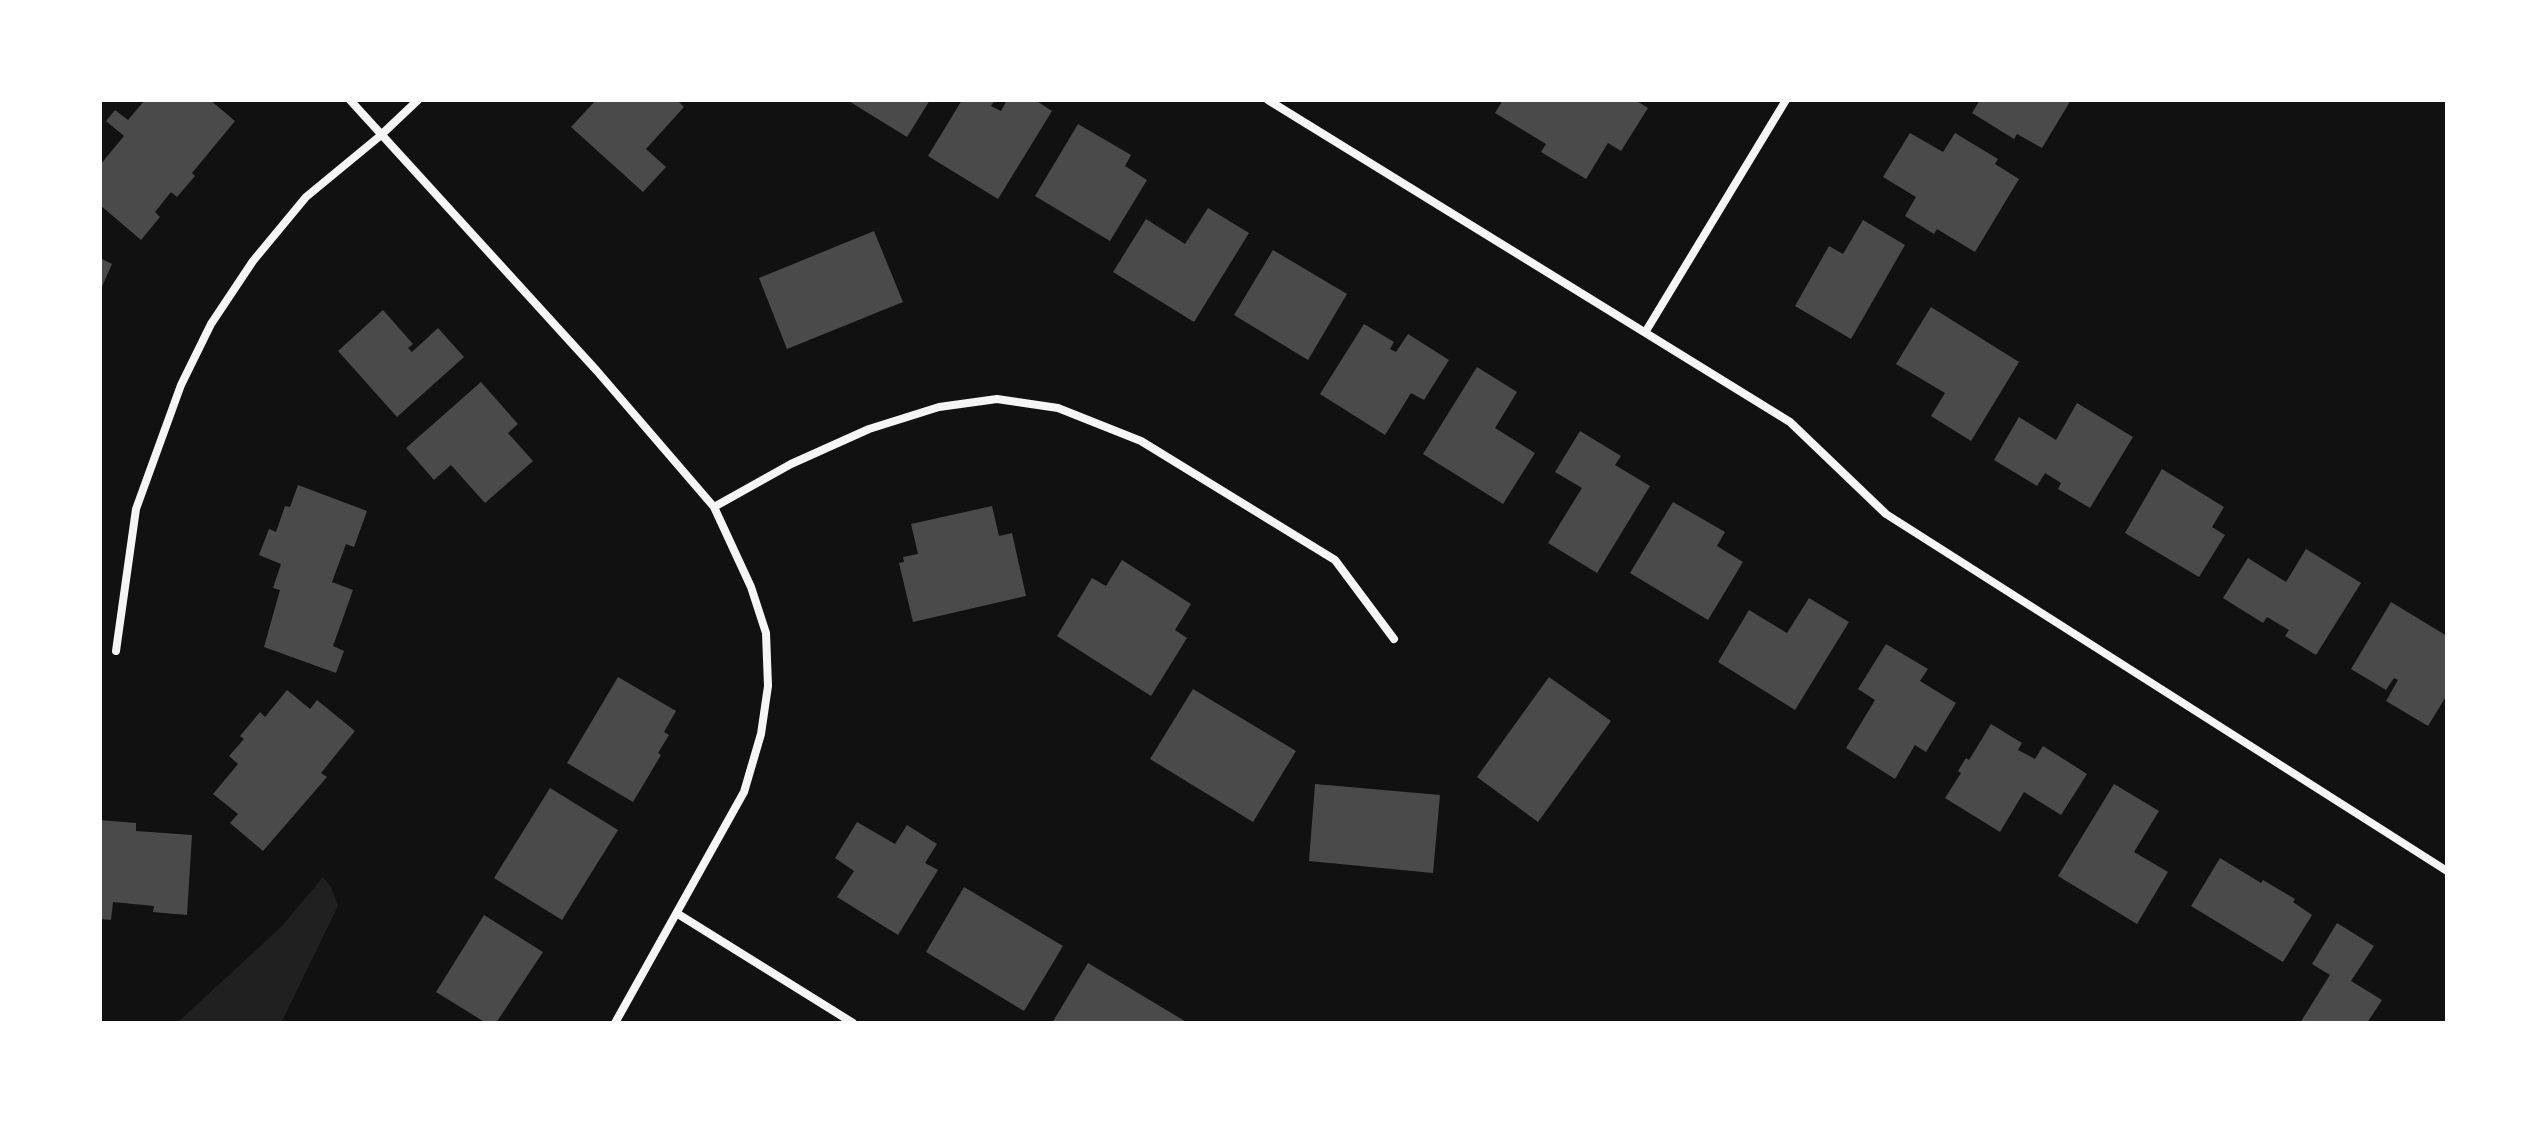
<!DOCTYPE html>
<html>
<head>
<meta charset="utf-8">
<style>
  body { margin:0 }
  #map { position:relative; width:2547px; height:1123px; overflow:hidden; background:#111; font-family:"Times New Roman",serif }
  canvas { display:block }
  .frame { position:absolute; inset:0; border:102px solid #fff; pointer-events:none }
</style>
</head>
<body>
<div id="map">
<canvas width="2547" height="1123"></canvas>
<div class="frame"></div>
</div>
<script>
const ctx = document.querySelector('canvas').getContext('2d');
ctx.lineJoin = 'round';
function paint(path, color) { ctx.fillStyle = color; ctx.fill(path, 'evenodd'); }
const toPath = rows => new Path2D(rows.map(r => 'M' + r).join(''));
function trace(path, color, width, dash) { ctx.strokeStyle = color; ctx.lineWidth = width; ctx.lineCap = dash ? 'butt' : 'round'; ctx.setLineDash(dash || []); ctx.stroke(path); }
const green = toPath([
  [323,877,331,887,338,906,281,1023,177,1023,281,927]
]);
const building = toPath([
  [145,100,210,100,235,121,192,173,195,176,177,197,171,192,155,212,160,217,141,240,100,205,100,165,124,136,106,121,115,110,128,120],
  [596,100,677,100,684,107,646,149,666,167,643,192,571,127],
  [847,100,930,100,907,137],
  [962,100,995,100,991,106,1001,111,1007,100,1035,100,1052,111,998,199,928,156],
  [1503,100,1635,100,1648,108,1621,151,1608,143,1586,179,1541,152,1546,144,1495,113],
  [1980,100,2071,100,2042,148,2017,134,2014,139,1972,113],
  [1078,124,1131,155,1125,166,1147,180,1110,241,1035,196],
  [1910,133,1943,152,1955,133,1998,159,1995,164,2019,179,1975,252,1937,229,1934,234,1905,216,1916,197,1883,177],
  [1208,208,1249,233,1194,322,1113,272,1146,219,1185,244],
  [1863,220,1905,245,1851,339,1795,306,1829,246,1843,254],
  [874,231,903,302,787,349,759,278],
  [1273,250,1347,294,1308,360,1234,315],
  [100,258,112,264,100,291],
  [1931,307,2019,362,1971,441,1931,416,1945,393,1896,364],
  [383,310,413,344,408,348,412,352,438,328,464,357,397,417,338,351],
  [1364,324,1394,342,1390,349,1396,352,1408,334,1449,360,1424,400,1411,393,1385,435,1320,394],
  [1477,367,1517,392,1495,428,1535,453,1503,504,1423,454],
  [481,382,518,424,508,433,533,461,485,503,451,465,434,480,406,448],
  [2077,403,2133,437,2090,508,2058,489,2061,483,2045,473,2037,486,1994,460,2019,417,2056,440],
  [1580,431,1621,456,1615,465,1650,486,1597,573,1548,543,1582,488,1555,472],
  [2162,469,2224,507,2212,527,2225,535,2199,577,2125,533],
  [298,485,367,511,354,547,346,544,332,582,353,590,333,646,344,651,336,673,264,647,280,590,273,588,281,564,259,555,269,529,276,532,285,506,290,507],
  [1673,502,1725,532,1717,546,1743,562,1708,620,1630,573],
  [992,506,999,536,1012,533,1026,596,913,622,899,563,904,562,903,557,918,554,911,524],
  [2306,549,2361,583,2316,655,2285,636,2289,630,2267,617,2263,623,2223,598,2248,558,2286,582],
  [1122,560,1191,604,1175,630,1187,638,1151,696,1057,636,1092,578,1106,586],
  [1809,598,1849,622,1795,710,1718,662,1749,610,1787,633],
  [2391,602,2447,636,2447,695,2428,726,2386,701,2398,680,2394,678,2386,690,2351,669],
  [1886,644,1928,669,1920,681,1956,703,1926,752,1915,745,1895,779,1846,748,1875,700,1858,689],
  [618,677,676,711,664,732,669,735,658,753,661,755,633,802,567,763],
  [1549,677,1611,721,1538,822,1477,777],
  [1193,689,1296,751,1253,822,1150,759],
  [287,690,310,709,317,700,355,731,321,773,327,777,263,851,230,823,238,814,213,794,238,764,229,756,244,739,240,736,260,712,265,717],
  [1991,724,2022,743,2018,750,2035,759,2043,746,2087,774,2061,815,2024,792,2000,832,1945,798,1961,773,1958,771,1966,758,1969,760],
  [1315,784,1440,795,1433,873,1309,861],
  [2114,784,2159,811,2134,852,2168,872,2137,924,2058,876],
  [550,788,618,830,562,920,494,878],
  [100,820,136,823,136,831,192,835,187,915,153,912,154,906,113,902,111,920,100,919],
  [857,822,895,844,907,825,937,844,925,863,938,870,898,935,837,897,854,871,835,858],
  [2220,858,2261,883,2263,880,2295,899,2293,902,2312,915,2283,962,2191,906],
  [964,887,1063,946,1024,1011,926,952],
  [484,915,543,952,496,1023,486,1023,436,992],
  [2337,923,2374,946,2351,981,2382,1000,2367,1023,2300,1023,2330,975,2312,964],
  [1088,963,1188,1023,1052,1023]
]);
const minor = toPath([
  [350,100,597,371,714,507,751,587,766,633,768,686,761,734,744,792,615,1023],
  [1268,100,1790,422,1886,514,2447,871],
  [1646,331,1786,100],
  [714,507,791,464,869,429,939,407,997,399,1058,408,1141,441,1335,560,1394,639],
  [116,651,136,509,181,385,211,324,253,261,306,197,380,136,418,100],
  [678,914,853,1023]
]);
paint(green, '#202020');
paint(building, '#4a4a4a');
trace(minor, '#f5f5f5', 8);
</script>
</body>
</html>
